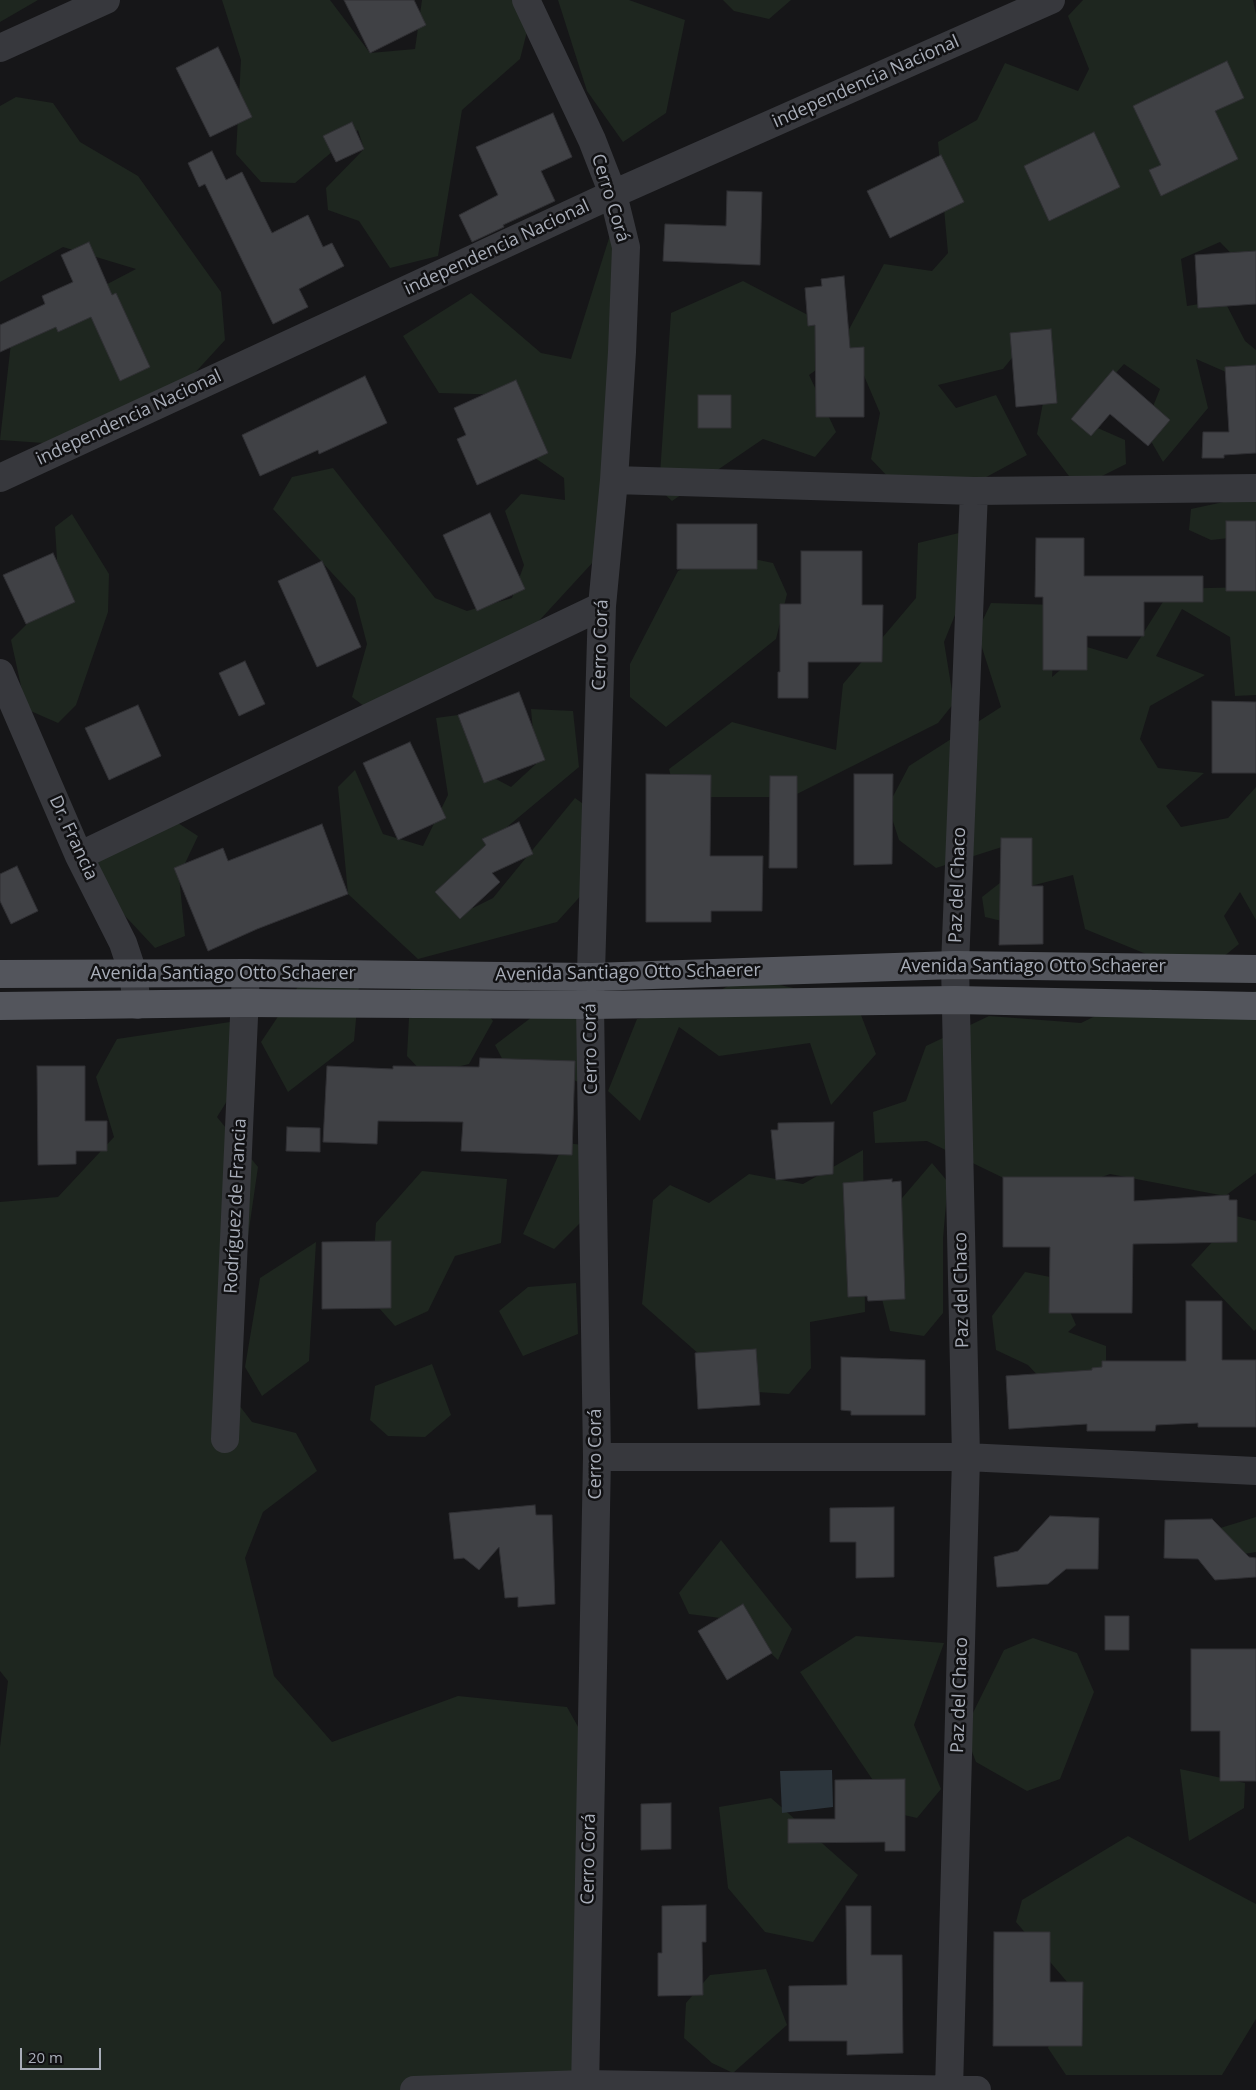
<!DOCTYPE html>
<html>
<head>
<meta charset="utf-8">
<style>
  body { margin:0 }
  #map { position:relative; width:1256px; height:2090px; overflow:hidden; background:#161618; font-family:"Open Sans",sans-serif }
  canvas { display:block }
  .scale { position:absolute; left:20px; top:2048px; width:81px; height:22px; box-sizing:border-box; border:2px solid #a8adb8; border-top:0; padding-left:6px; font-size:15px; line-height:18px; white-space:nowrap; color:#a8adb8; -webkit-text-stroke:4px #111113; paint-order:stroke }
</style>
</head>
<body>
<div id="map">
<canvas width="1256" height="2090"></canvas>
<div class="scale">20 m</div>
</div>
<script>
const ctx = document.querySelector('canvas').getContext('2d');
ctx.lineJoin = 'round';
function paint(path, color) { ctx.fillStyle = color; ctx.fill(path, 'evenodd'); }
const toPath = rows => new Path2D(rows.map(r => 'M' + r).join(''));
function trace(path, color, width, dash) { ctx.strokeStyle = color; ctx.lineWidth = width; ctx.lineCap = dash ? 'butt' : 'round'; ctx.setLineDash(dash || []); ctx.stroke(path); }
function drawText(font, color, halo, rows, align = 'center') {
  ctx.font = font + ' "Open Sans",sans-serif'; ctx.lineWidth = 5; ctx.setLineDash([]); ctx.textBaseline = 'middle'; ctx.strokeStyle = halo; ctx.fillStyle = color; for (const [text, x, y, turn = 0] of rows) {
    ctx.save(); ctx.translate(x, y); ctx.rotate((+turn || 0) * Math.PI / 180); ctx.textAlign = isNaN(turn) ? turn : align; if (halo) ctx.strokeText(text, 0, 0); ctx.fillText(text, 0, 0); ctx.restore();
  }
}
const green = toPath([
  [0,0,38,0,0,22],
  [222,0,330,0,370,53,415,49,422,0,526,0,532,12,520,59,462,110,438,256,390,268,359,221,328,210,326,188,364,149,358,130,295,183,261,182,236,154,241,60],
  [558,0,629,0,685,20,666,113,623,142,587,91],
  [723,0,791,0,769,19,734,11],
  [1083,0,1253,0,1256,14,1256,279,1220,242,1181,259,1187,306,1224,300,1245,341,1256,350,1256,385,1196,359,1208,408,1163,462,1144,429,1160,389,1124,364,1075,418,1125,440,1126,464,1078,488,1037,434,1052,356,1025,342,1003,369,938,385,956,408,996,395,1027,455,944,500,908,498,871,459,880,413,859,364,837,355,809,375,836,432,815,457,763,439,672,501,659,489,671,313,743,281,846,335,884,264,932,271,948,253,938,142,977,120,1005,63,1078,91,1089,69,1068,16],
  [16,97,53,103,80,142,138,176,221,292,225,340,192,376,58,444,0,440,12,334,136,269,63,247,0,282,0,106],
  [611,232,637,266,618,535,525,636,381,719,352,697,367,644,355,598,273,509,292,477,333,468,435,598,467,611,512,598,524,565,505,511,521,494,565,500,564,478,525,451,508,395,439,393,403,336,471,293,541,353,571,359],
  [1256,495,1256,535,1211,540,1189,530,1191,509],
  [72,514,109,574,108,612,76,705,58,723,26,709,11,640,59,592,55,527],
  [967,531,975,566,944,642,954,703,938,723,791,797,676,797,669,769,732,722,836,750,843,684,916,598,918,543],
  [720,552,773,563,787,594,776,639,666,727,630,697,630,664,678,571],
  [1256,581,1256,695,1235,696,1230,637,1182,609,1156,656,1205,675,1150,706,1140,739,1158,768,1204,773,1166,806,1181,827,1228,818,1256,787,1256,920,1240,892,1224,916,1239,944,1200,976,1085,929,1073,875,1031,886,1006,922,985,917,982,897,1028,861,1024,840,936,868,899,840,888,806,909,766,1001,707,977,632,991,603,1057,605,1052,677,1087,647,1127,659,1171,589,1248,587],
  [531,709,573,711,579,767,489,842,457,893,473,908,493,898,575,798,604,819,605,869,557,922,418,959,348,894,338,787,355,770,383,834,423,846,448,795,436,718,458,715,481,771,511,787,536,764],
  [161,812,198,836,179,876,185,936,155,948,98,887,79,856],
  [360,975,354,1041,288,1092,261,1042,299,985],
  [458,976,493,1021,469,1064,425,1075,407,1056,411,979],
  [744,977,856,1002,876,1054,831,1105,810,1043,719,1056,679,1027,640,1121,608,1091,637,1019,678,1014],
  [1150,989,1202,1008,1256,991,1256,1173,1225,1196,1110,1174,1045,1198,927,1141,875,1143,873,1112,906,1101,926,1046,989,1016,1081,1023],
  [557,998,596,1032,593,1091,559,1071,510,1074,495,1045],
  [230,1022,254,1058,217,1117,258,1167,226,1388,252,1422,296,1433,317,1471,263,1512,245,1558,274,1676,332,1742,458,1696,567,1707,605,1775,592,2090,0,2090,0,1747,8,1681,0,1671,0,1202,58,1197,114,1137,96,1077,117,1039],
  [564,1143,595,1146,590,1213,554,1249,523,1234],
  [863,1150,865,1312,810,1322,811,1368,789,1394,741,1391,642,1304,653,1200,670,1185,709,1203,749,1174,803,1184],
  [932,1163,948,1182,943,1238,943,1313,924,1336,890,1331,867,1239],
  [422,1171,507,1179,501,1243,455,1256,428,1311,395,1326,371,1299,376,1223],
  [1236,1216,1256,1221,1256,1329,1254,1331,1191,1265],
  [316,1242,309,1361,262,1396,245,1367,260,1278],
  [1025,1272,1055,1278,1076,1325,1068,1332,1106,1346,1106,1378,1071,1411,1028,1365,996,1350,992,1316],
  [576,1283,578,1334,523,1356,499,1311,528,1287],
  [432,1364,451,1415,425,1437,388,1436,370,1420,375,1386],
  [1256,1517,1256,1552,1220,1558,1217,1529],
  [721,1540,792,1629,778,1660,736,1620,689,1614,679,1593],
  [856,1636,944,1643,914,1725,941,1789,917,1818,895,1813,800,1672],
  [1033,1638,1077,1653,1094,1692,1060,1779,1027,1791,976,1762,964,1731,1004,1650],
  [1180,1769,1245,1783,1244,1808,1189,1841],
  [771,1798,858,1875,813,1942,765,1932,728,1888,719,1807],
  [1128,1836,1256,1904,1256,2019,1222,2075,1066,2075,1048,2048,1068,1983,1016,1922,1022,1900],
  [766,1969,787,2025,733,2073,712,2063,684,2038,686,2003,710,1975]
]);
const water = toPath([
  [832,1770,833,1807,782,1813,780,1771]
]);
const building = toPath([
  [344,0,414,0,426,25,370,53,344,0],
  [218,47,252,117,210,137,176,68,218,47],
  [1227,61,1244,98,1215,111,1238,159,1161,196,1149,170,1161,165,1133,106,1227,61],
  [553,113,572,157,541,171,555,201,503,225,504,227,472,242,459,215,498,195,476,147,553,113],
  [352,122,364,149,336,162,323,136,352,122],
  [1094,132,1120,187,1049,221,1024,166,1094,132],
  [212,151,226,180,242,172,272,233,308,215,323,247,332,243,344,266,299,289,308,307,273,324,205,184,199,187,188,163,212,151],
  [941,155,964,202,890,238,867,191,941,155],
  [727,191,762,192,760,265,663,261,665,224,726,226,727,191],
  [89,242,112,295,116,293,150,367,120,381,91,317,58,332,56,327,0,352,0,325,45,304,42,296,73,282,61,255,89,242],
  [1256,251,1256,304,1198,308,1195,255,1256,251],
  [844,276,850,348,864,347,864,417,816,417,815,325,808,326,805,288,822,286,821,279,844,276],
  [1051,329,1057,403,1016,407,1010,333,1051,329],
  [1256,365,1256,453,1224,455,1224,458,1202,458,1203,432,1229,432,1225,367,1256,365],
  [1113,370,1170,420,1148,446,1110,414,1091,436,1071,419,1113,370],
  [365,376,387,423,319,454,318,450,260,476,242,435,365,376],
  [516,380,548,453,477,485,457,439,466,435,454,408,516,380],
  [698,395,731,395,731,428,698,428,698,395],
  [490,513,525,589,477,611,443,535,490,513],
  [1226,521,1256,521,1256,591,1226,591,1226,521],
  [677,524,757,524,757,569,677,569,677,524],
  [1036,538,1084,538,1084,576,1203,576,1203,602,1144,602,1144,636,1087,636,1087,670,1043,670,1043,597,1035,597,1036,538],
  [801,551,862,551,862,605,883,605,882,662,808,662,808,698,778,698,778,672,780,672,780,604,801,604,801,551],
  [53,553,75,602,26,624,3,575,53,553],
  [322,561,361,647,317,667,278,581,322,561],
  [245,661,265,704,239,716,219,673,245,661],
  [519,692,545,760,484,783,458,715,519,692],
  [1212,701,1256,702,1256,773,1212,773,1212,701],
  [138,705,161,756,109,780,85,728,138,705],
  [410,742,446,818,398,840,363,763,410,742],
  [646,774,711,775,710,856,763,856,762,911,711,911,711,922,646,922,646,774],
  [854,774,893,774,892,864,854,865,854,774],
  [770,776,797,776,797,868,769,868,770,776],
  [519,822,533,854,492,873,500,882,460,919,435,892,486,845,482,839,519,822],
  [322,824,348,894,257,929,208,951,174,868,223,848,228,861,322,824],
  [1001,838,1032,838,1032,886,1043,886,1043,944,999,945,1001,838],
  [17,866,38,911,11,924,0,901,0,874,17,866],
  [480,1058,575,1061,572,1155,461,1151,463,1122,378,1121,377,1144,323,1142,327,1066,393,1069,393,1066,479,1067,480,1058],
  [37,1066,85,1066,85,1121,107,1121,107,1151,76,1151,76,1164,38,1165,37,1066],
  [834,1122,833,1174,776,1180,771,1130,778,1130,778,1123,834,1122],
  [287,1127,320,1128,320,1152,286,1151,287,1127],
  [1003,1177,1134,1177,1134,1201,1229,1195,1229,1200,1237,1200,1237,1242,1133,1244,1132,1313,1049,1313,1050,1247,1003,1247,1003,1177],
  [892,1179,892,1182,901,1181,905,1299,868,1301,867,1296,848,1297,843,1183,892,1179],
  [391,1241,391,1308,322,1309,322,1242,391,1241],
  [1186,1301,1222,1301,1222,1360,1256,1360,1256,1427,1198,1427,1198,1423,1156,1425,1155,1431,1087,1431,1087,1424,1009,1429,1006,1376,1092,1370,1092,1368,1102,1367,1102,1361,1186,1361,1186,1301],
  [756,1349,760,1405,698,1409,695,1353,756,1349],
  [841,1357,925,1360,925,1415,851,1415,851,1411,841,1410,841,1357],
  [535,1505,536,1515,552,1515,555,1604,518,1607,518,1597,505,1598,499,1547,479,1570,464,1558,454,1559,449,1513,535,1505],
  [894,1507,894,1577,856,1578,856,1542,830,1542,830,1508,894,1507],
  [1050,1516,1099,1518,1098,1569,1066,1569,1048,1584,997,1587,994,1557,1018,1551,1050,1516],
  [1212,1519,1249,1557,1256,1558,1256,1577,1215,1580,1198,1559,1164,1558,1165,1520,1212,1519],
  [743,1604,772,1653,727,1680,698,1631,743,1604],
  [1105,1616,1129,1616,1129,1650,1105,1650,1105,1616],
  [1191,1649,1256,1649,1256,1781,1220,1781,1220,1731,1191,1731,1191,1649],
  [905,1779,905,1851,885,1851,885,1842,788,1843,788,1819,835,1819,835,1780,905,1779],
  [671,1803,671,1849,641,1850,641,1804,671,1803],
  [706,1905,706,1942,702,1942,703,1995,658,1996,658,1953,662,1953,662,1906,706,1905],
  [846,1906,871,1906,871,1955,902,1955,903,2053,847,2055,847,2041,789,2041,789,1986,847,1985,846,1906],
  [994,1932,1050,1932,1050,1982,1083,1982,1082,2046,993,2046,994,1932]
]);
const minor = toPath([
  [526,0,592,140,613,194,626,247,622,352,614,480,602,606,590,1005,597,1457,585,2090],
  [0,48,106,0],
  [0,478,613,194,1051,0],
  [614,480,974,491,1256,488],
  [0,673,79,856,123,943,133,973,137,1005],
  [79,856,602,606],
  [225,1439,246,973],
  [597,1457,966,1457,1256,1471],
  [414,2090,584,2084,977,2090],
  [949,2090,966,1457,955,965,974,491]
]);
const major = toPath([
  [0,974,246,973,592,977,955,965,1256,969],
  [0,1006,245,1003,590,1005,955,1000,1256,1006]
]);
const streetNames = [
  ["independencia Nacional",866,82,-24],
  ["Cerro Corá",610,198,73],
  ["independencia Nacional",497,248,-25],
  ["independencia Nacional",129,418,-25],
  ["Cerro Corá",601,645,-88],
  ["Dr. Francia",73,838,65],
  ["Paz del Chaco",958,885,-88],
  ["Avenida Santiago Otto Schaerer",1033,967],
  ["Avenida Santiago Otto Schaerer",628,973,-1],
  ["Avenida Santiago Otto Schaerer",223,974],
  ["Cerro Corá",591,1049,-91],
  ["Rodríguez de Francia",236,1206,-87],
  ["Paz del Chaco",962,1290,-91],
  ["Cerro Corá",596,1454,-90],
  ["Paz del Chaco",960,1695,-88],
  ["Cerro Corá",589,1859,-89]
];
paint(green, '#1e261f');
paint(water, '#2c353c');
paint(building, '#404145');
trace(building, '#303034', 1);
trace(minor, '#37383d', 28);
trace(major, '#53555c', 28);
drawText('18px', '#a8adb8', '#111113', streetNames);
</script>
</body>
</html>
